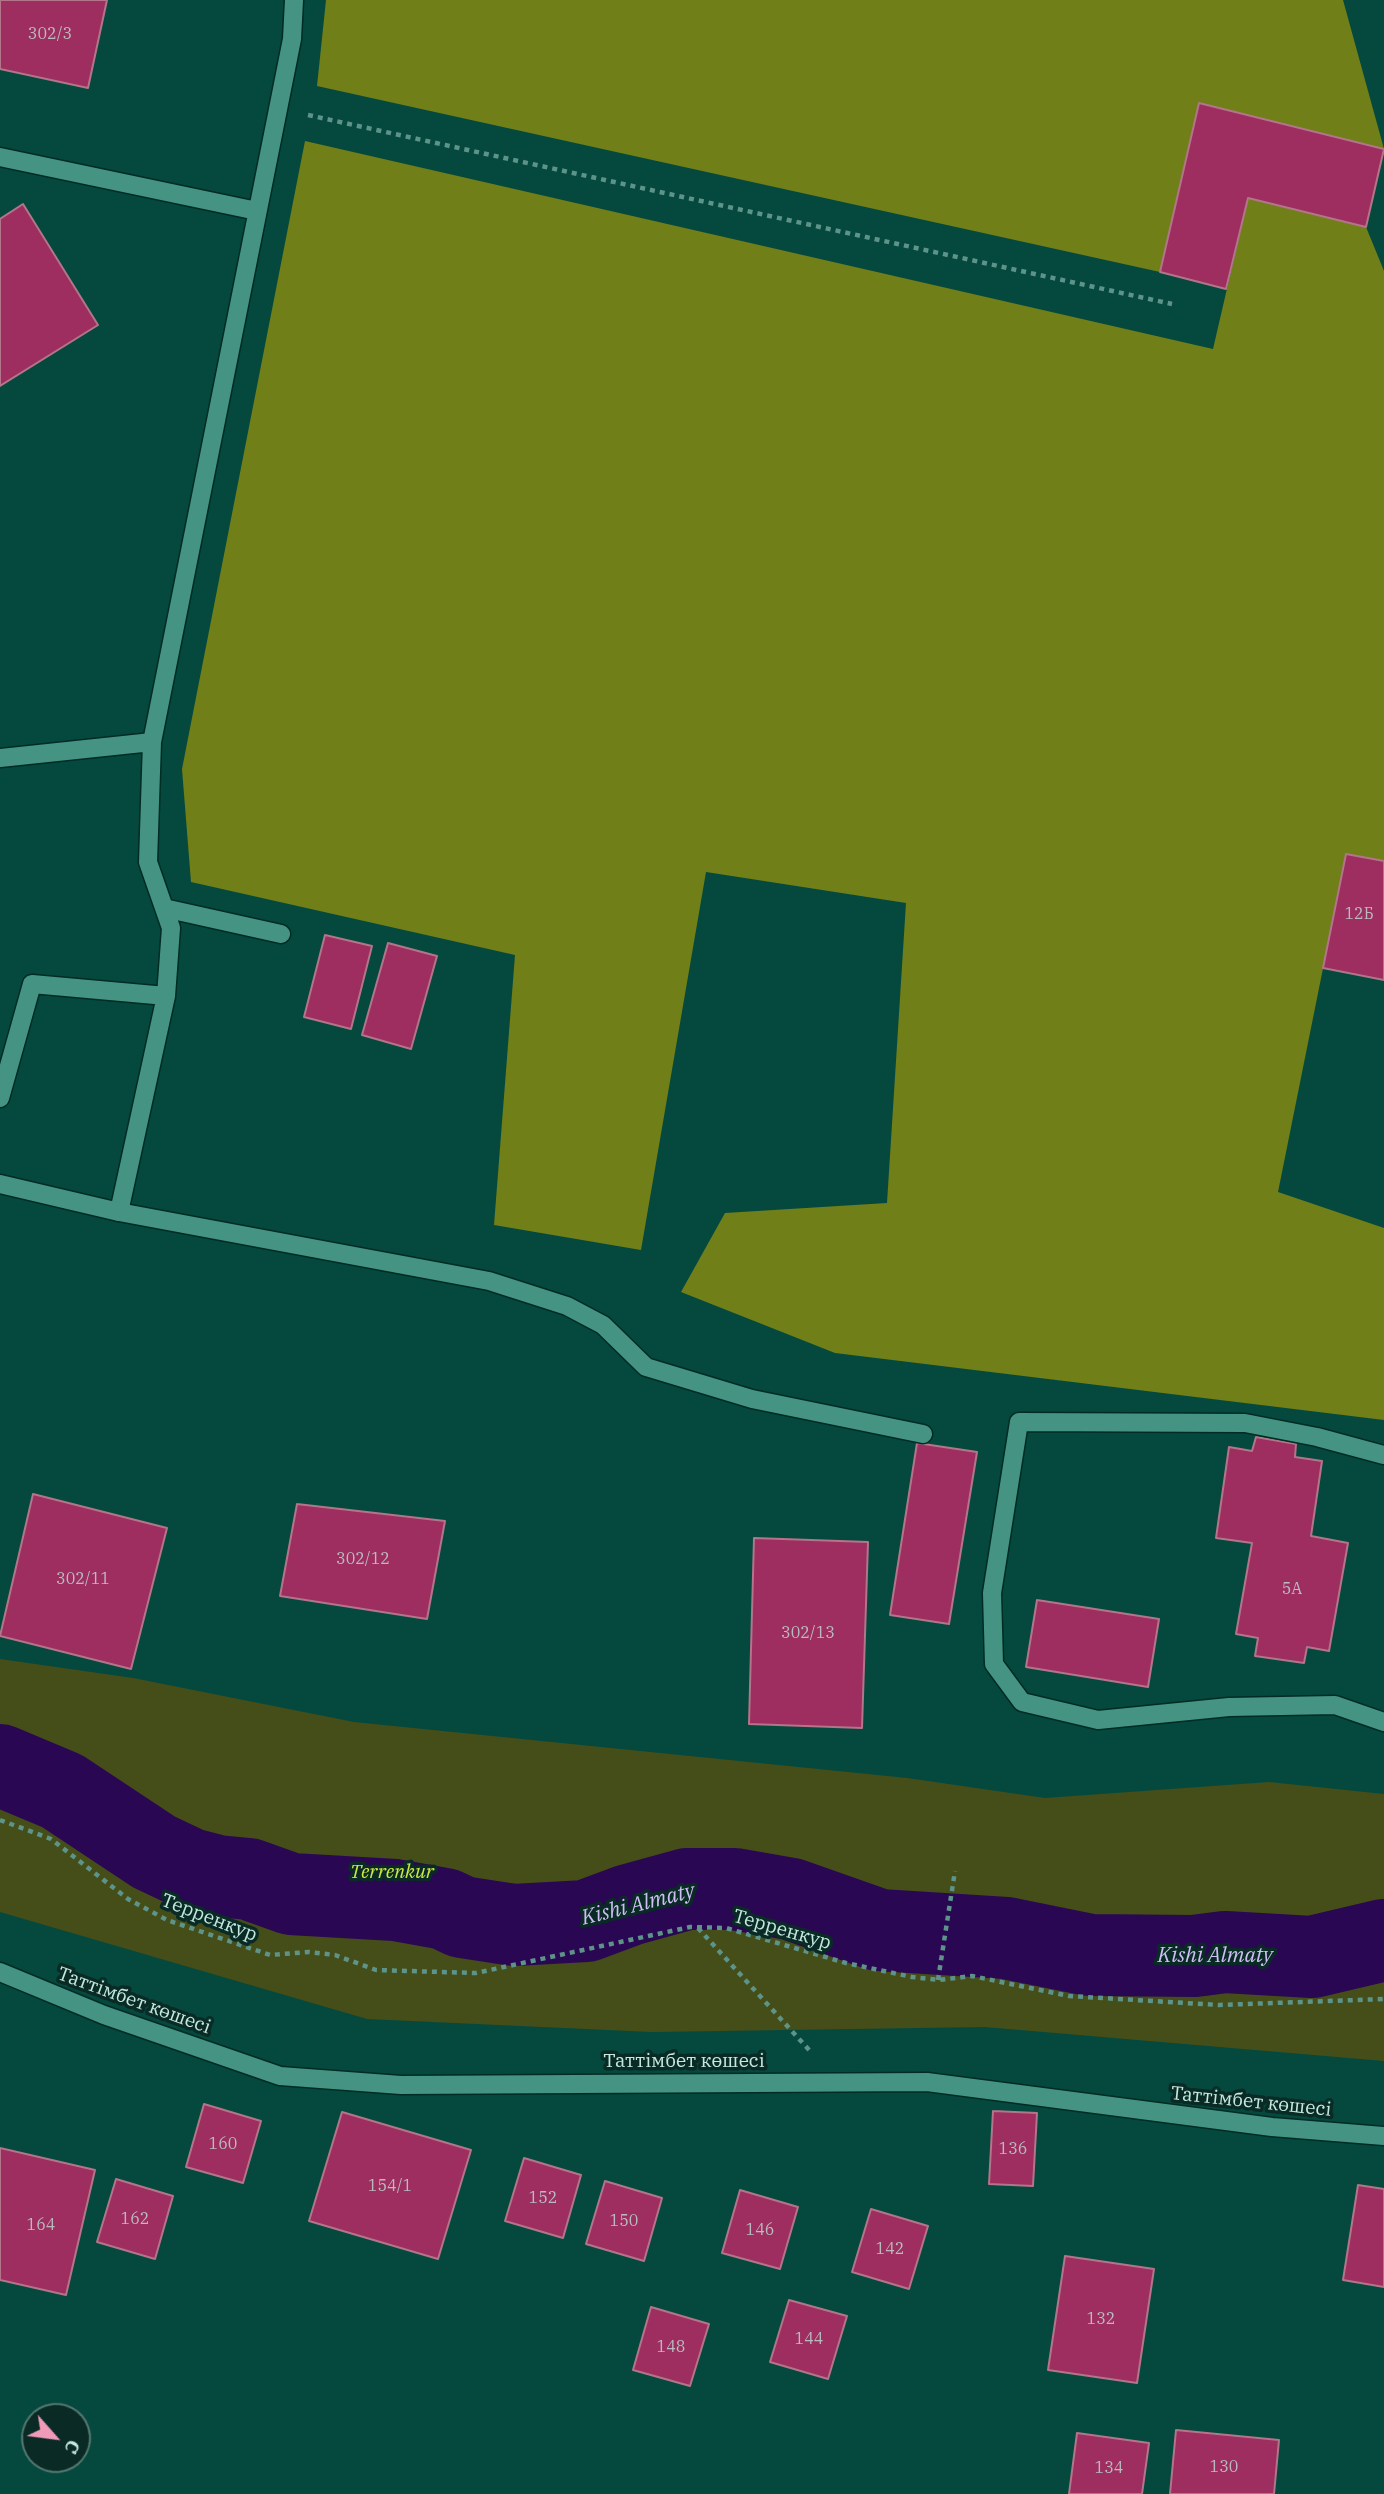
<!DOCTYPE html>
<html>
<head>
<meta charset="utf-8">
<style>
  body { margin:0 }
  #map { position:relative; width:1384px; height:2494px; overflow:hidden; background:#05493e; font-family:"IBM Plex Serif",serif }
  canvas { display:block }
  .north { position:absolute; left:21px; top:2403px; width:70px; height:70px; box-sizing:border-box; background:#0a2b25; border:2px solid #54776f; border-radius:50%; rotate:118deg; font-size:19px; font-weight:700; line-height:28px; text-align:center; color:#c4e9df }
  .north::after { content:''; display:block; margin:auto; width:24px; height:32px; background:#ef9ab8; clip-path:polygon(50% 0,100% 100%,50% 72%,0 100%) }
</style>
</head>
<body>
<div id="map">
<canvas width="1384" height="2494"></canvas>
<div class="north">С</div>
</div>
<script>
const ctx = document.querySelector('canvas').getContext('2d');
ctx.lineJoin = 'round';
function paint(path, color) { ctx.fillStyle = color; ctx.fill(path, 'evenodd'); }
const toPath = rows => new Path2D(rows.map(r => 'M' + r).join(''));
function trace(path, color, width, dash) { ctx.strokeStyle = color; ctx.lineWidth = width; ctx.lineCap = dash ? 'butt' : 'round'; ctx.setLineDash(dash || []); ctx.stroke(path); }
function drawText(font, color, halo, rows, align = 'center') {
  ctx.font = font + ' "IBM Plex Serif",serif'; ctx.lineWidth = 7; ctx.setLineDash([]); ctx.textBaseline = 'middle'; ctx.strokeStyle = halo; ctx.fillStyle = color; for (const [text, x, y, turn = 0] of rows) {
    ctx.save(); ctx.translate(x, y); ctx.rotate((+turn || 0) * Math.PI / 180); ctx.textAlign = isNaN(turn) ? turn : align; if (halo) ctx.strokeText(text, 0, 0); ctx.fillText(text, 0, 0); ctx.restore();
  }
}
const green = toPath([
  [0,1659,133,1678,354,1722,907,1778,1045,1798,1269,1782,1384,1794,1384,2061,985,2027,652,2032,367,2019,0,1912]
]);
const forest = toPath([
  [326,0,1343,0,1384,149,1199,104,1160,272,317,86],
  [305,141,1213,349,1248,198,1366,227,1384,271,1384,861,1346,854,1278,1192,1384,1228,1384,1420,835,1353,681,1292,725,1213,887,1203,906,903,706,872,641,1250,494,1225,515,955,191,882,182,769]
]);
const river = toPath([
  [0,1765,62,1791,154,1852,190,1869,217,1876,249,1879,291,1894,395,1900,445,1909,462,1917,514,1925,586,1921,629,1905,687,1889,734,1889,791,1899,879,1930,1006,1938,1090,1955,1194,1956,1225,1952,1312,1957,1384,1940]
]);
const building = toPath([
  [0,0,107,0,88,88,0,69,0,0],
  [1199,103,1384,149,1366,227,1248,198,1226,289,1160,272,1199,103],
  [23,204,98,325,0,386,0,219,23,204],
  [1346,854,1384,861,1384,980,1323,968,1346,854],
  [325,935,372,946,351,1029,304,1017,325,935],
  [388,943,437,956,411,1049,362,1035,388,943],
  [1256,1437,1296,1444,1295,1457,1322,1461,1311,1536,1348,1543,1329,1651,1307,1647,1304,1663,1255,1656,1258,1638,1236,1634,1252,1543,1216,1538,1229,1447,1252,1451,1256,1437],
  [917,1443,977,1452,949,1624,890,1615,917,1443],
  [33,1494,167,1528,131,1669,0,1636,33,1494],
  [297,1504,445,1521,427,1619,280,1596,297,1504],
  [754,1538,868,1542,862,1728,749,1724,754,1538],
  [1037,1600,1159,1619,1148,1687,1026,1667,1037,1600],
  [204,2104,261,2121,243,2183,186,2167,204,2104],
  [993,2111,1037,2113,1033,2186,989,2184,993,2111],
  [342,2112,471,2150,438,2259,309,2221,342,2112],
  [0,2148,95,2170,66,2295,0,2280,0,2148],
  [524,2158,581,2175,563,2238,505,2221,524,2158],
  [116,2179,173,2196,155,2259,97,2242,116,2179],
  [605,2181,662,2198,644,2261,586,2244,605,2181],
  [1358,2185,1384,2189,1384,2287,1343,2280,1358,2185],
  [740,2190,798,2207,780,2269,722,2253,740,2190],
  [871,2209,928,2226,909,2289,852,2272,871,2209],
  [1065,2256,1154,2269,1137,2383,1048,2370,1065,2256],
  [789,2300,847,2316,828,2379,770,2362,789,2300],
  [651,2307,709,2324,690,2386,633,2370,651,2307],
  [1176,2430,1279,2440,1274,2494,1170,2494,1176,2430],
  [1077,2433,1149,2443,1142,2494,1069,2494,1077,2433]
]);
const path = toPath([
  [308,115,1172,304],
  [0,1820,51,1839,128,1899,167,1920,270,1955,309,1952,335,1955,376,1970,476,1973,690,1927,726,1928,846,1963,912,1977,939,1980,972,1976,1069,1996,1219,2005,1384,1999],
  [698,1928,810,2051],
  [938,1980,955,1871]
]);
const lane = toPath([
  [0,157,257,211],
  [0,758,152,742],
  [164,908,281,934],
  [0,1098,32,984,166,996],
  [119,1212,166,996,171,928,148,862,152,742,292,39,294,0],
  [1384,1455,1317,1437,1245,1423,1019,1422,992,1593,994,1664,1022,1702,1098,1720,1229,1707,1335,1705,1384,1722]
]);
const street = toPath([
  [0,1184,119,1212,489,1281,567,1306,603,1325,646,1367,752,1399,923,1434],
  [0,1972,104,2015,280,2076,401,2085,927,2082,1272,2127,1384,2136]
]);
const numberNames = [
  ["302/3",50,34],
  ["12Б",1359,914],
  ["302/12",363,1559],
  ["302/11",83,1579],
  ["5А",1292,1589],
  ["302/13",808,1633],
  ["160",223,2144],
  ["136",1013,2149],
  ["154/1",390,2186],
  ["152",543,2198],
  ["162",135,2219],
  ["150",624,2221],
  ["164",41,2225],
  ["146",760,2230],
  ["142",890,2249],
  ["132",1101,2319],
  ["144",809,2339],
  ["148",671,2347],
  ["130",1224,2467],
  ["134",1109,2468]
];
const parkNames = [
  ["Terrenkur",392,1873]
];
const streetNames = [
  ["Терренкур",209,1918,21],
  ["Терренкур",782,1930,16],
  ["Таттімбет көшесі",134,2001,20],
  ["Таттімбет көшесі",684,2062],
  ["Таттімбет көшесі",1251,2102,6]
];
const waterNames = [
  ["Kіshі Almaty",638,1905,-14],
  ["Kіshі Almaty",1215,1956]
];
paint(green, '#454e18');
paint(forest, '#717f19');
trace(river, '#2a0752', 82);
paint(building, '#9d2e5f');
trace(building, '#b2758a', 2);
trace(lane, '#002c25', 21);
trace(street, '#002c25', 21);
trace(path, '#5d9389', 4.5, [5, 5]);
trace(lane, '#459382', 18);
trace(street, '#459382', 18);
drawText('16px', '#bababf', null, numberNames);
drawText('italic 19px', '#d0e844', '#0a2b25', parkNames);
drawText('19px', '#c4e9df', '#0a2b25', streetNames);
drawText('italic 21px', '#cfc0f4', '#0a2b25', waterNames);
</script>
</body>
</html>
